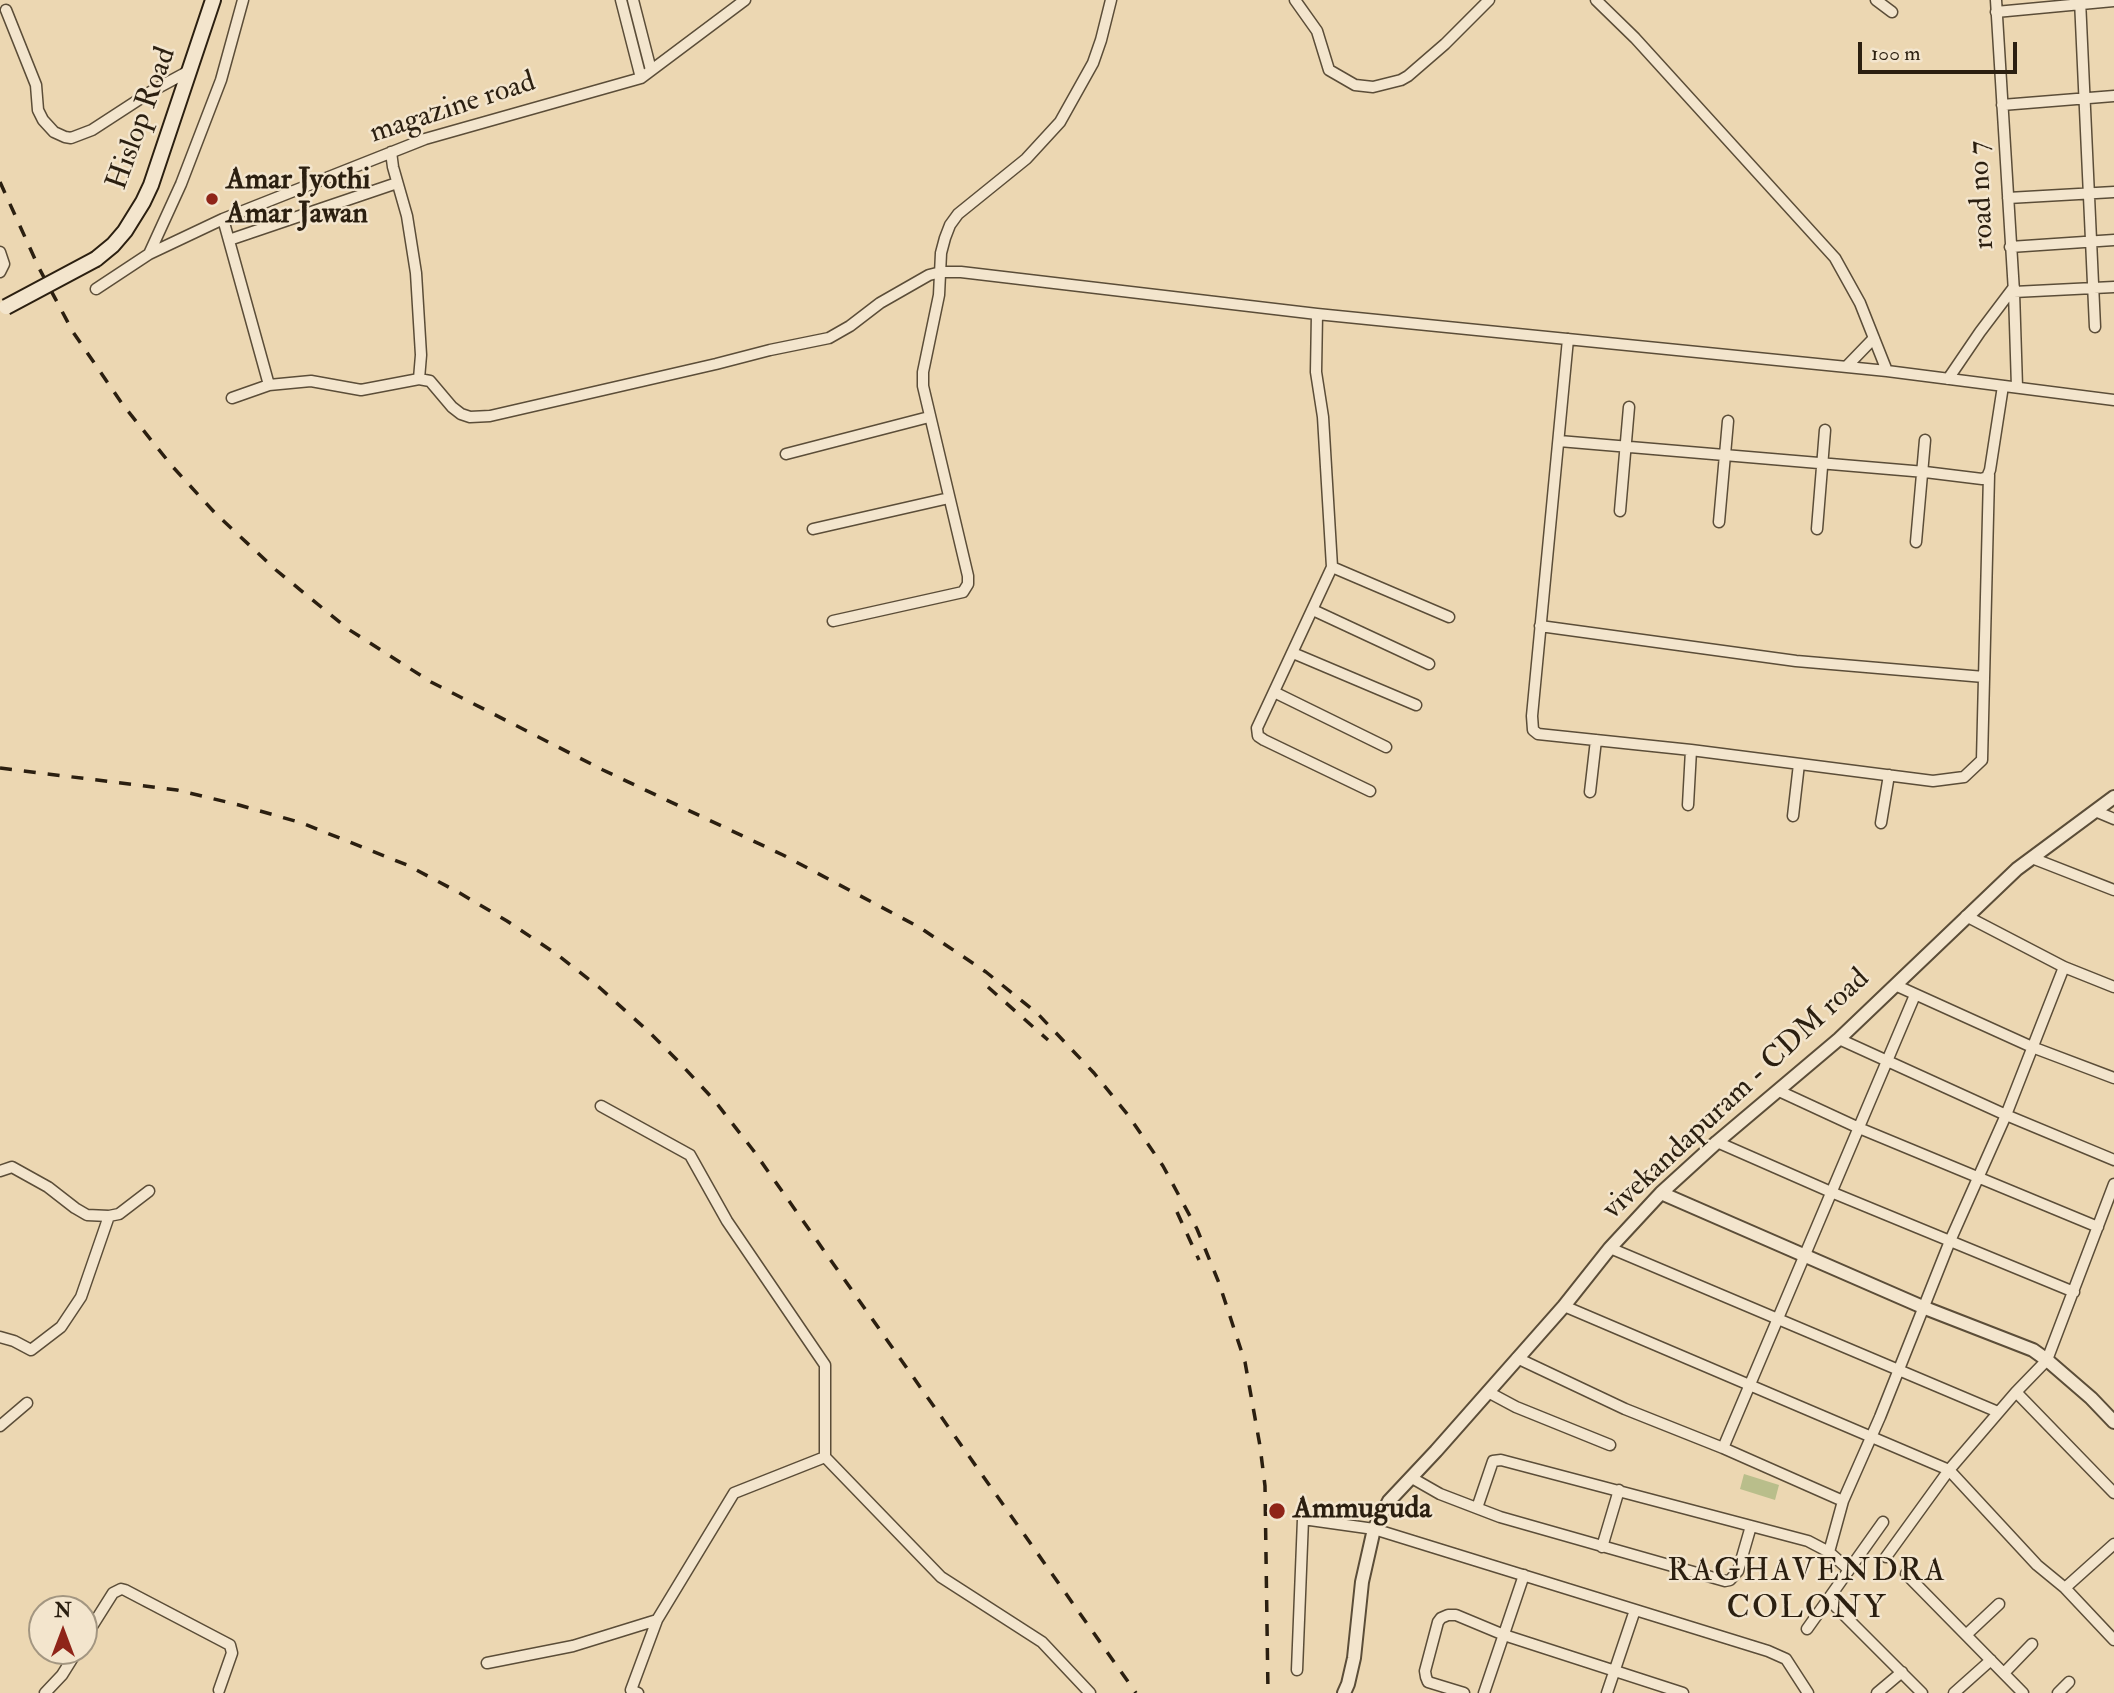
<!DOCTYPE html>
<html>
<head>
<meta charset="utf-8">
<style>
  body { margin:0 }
  #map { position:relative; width:2114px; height:1693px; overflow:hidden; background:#ecd7b2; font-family:"IM FELL Double Pica",serif }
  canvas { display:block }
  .north { position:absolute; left:28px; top:1595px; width:70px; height:70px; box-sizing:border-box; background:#f3e5cd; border:2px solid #a39681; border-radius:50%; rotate:0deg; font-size:19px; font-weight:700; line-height:28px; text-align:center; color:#2b1f10 }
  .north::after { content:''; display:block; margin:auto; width:24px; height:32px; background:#8f2418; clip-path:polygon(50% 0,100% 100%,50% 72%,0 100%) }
  .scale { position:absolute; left:1858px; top:42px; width:159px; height:32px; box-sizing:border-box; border:4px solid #2b1f10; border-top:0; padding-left:9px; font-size:21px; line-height:24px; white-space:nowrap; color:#2b1f10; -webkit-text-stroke:5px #f3e5cd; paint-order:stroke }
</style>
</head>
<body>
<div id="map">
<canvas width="2114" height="1693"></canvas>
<div class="north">N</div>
<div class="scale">100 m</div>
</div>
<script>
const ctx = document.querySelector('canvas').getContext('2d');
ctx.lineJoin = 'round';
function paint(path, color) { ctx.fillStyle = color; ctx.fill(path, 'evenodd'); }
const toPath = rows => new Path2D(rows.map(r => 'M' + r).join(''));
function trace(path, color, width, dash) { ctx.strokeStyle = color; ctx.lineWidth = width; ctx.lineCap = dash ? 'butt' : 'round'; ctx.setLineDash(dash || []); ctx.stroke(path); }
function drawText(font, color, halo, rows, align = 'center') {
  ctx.font = font + ' "IM FELL Double Pica",serif'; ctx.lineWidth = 5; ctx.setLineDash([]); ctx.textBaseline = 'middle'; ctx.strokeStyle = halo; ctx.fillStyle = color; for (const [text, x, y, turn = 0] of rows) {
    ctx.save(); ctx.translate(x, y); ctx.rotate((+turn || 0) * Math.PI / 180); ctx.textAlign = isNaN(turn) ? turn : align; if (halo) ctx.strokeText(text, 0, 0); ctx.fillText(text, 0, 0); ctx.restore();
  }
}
const green = toPath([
  [1744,1474,1779,1485,1775,1500,1740,1489]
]);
const minor = toPath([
  [621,0,641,78],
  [633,0,651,70],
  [1295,0,1317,31,1329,70,1355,85,1373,87,1401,80,1408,76,1445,44,1489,0],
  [1596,0,1635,38,1835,258,1860,303,1887,371],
  [1876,0,1892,12],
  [1996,0,2014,292,2017,387],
  [2080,0,2095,327],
  [6,10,36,85,38,110,43,120,54,132,65,137,71,138,92,130,152,91,189,71],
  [1996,12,2114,1],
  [2002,105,2114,96],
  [391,152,393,167,407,216,416,273,421,355,419,379],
  [2008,198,2114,192],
  [223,219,269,385,232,398],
  [229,240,397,183],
  [2010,247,2114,240],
  [0,252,4,264,0,272],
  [149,254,181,184,221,80,243,0],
  [96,289,149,254,223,219,425,139,641,78,745,0],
  [2014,292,2114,287],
  [1317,314,1316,372,1323,417,1332,567,1257,728,1258,736,1264,740,1370,791],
  [1568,339,1532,716,1533,730,1538,734,1691,750,1933,781,1964,777,1982,760,1989,475],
  [1846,367,1874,338],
  [1948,379,1980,332,2014,287],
  [269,385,311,381,361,390,419,379,430,381,452,407,461,414,470,417,490,416,716,364,770,350,829,338,850,326,880,303,929,275,941,272,961,272,1317,314,1887,371,2114,400],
  [1559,441,1925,472,1982,479,1987,477,1990,470,2003,386],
  [786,454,929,417],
  [1620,511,1629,407],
  [1719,522,1728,421],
  [813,529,949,498],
  [1817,529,1825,430],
  [1916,542,1925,440],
  [1332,567,1449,617],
  [1313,610,1429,664],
  [833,621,963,592,968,584,968,576,923,386,923,372,939,295,941,253,945,238,950,225,958,214,1026,159,1060,122,1093,63,1101,40,1111,0],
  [1540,626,1796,661,1984,677],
  [1293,653,1416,705],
  [1274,692,1386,747],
  [1590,792,1596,740],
  [1688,805,1691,750],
  [2095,811,2114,819],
  [1793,816,1799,764],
  [1881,823,1889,775],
  [2032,858,2114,890],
  [1966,916,2064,967,2114,987],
  [1895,985,2032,1047,2114,1078],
  [1839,1039,2006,1115,2114,1160],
  [1779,1091,1859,1128,2098,1227],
  [601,1106,690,1155,727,1221,825,1365,825,1457,941,1577,1042,1642,1090,1693],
  [1717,1142,1831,1192,2074,1292],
  [0,1171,12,1167,48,1187,75,1208,87,1215,109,1216,119,1214,149,1191],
  [1610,1248,1998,1412],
  [1564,1306,1949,1470,2037,1565,2065,1588,2114,1640],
  [0,1337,14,1341,31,1350,61,1327,81,1297,109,1216],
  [1517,1358,1625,1409,1723,1448,1843,1501],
  [1488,1392,1516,1407,1610,1445],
  [2016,1392,2114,1493],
  [0,1426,27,1403],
  [1723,1448,1915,995],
  [1412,1478,1440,1494,1500,1517,1725,1581,1730,1580,1738,1571,1751,1526],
  [1477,1508,1493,1461,1501,1460,1808,1541,1829,1552],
  [1602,1547,1619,1490],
  [1886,1557,1949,1470,2016,1392,2047,1360,2114,1184],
  [1848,1569,1829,1552,1843,1501,1880,1417,1950,1241,2006,1115,2064,967],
  [1906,1574,2023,1693],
  [2065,1588,2114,1544],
  [1828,1599,1922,1693],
  [1807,1629,1883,1522],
  [1967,1634,1999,1604],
  [84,1639,113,1593,121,1589,125,1590,230,1645,232,1653,219,1690],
  [487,1663,573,1646,657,1620,734,1493,825,1457],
  [1297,1670,1303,1519,1374,1529,1768,1651,1786,1659,1808,1693],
  [2004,1673,2032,1644],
  [45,1693,62,1675,77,1651],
  [638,1693,631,1690,657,1620],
  [1464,1693,1428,1682,1426,1677,1425,1671,1438,1622,1441,1618,1448,1615,1456,1615,1504,1635,1683,1693],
  [1484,1693,1524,1575],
  [1607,1693,1635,1610],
  [1877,1693,1902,1672],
  [1954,1693,1991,1660],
  [2058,1693,2069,1682]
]);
const tertiary = toPath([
  [1661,1193,1925,1308,2033,1350,2047,1360,2091,1398,2114,1422],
  [1344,1693,1348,1684,1354,1658,1362,1582,1374,1529,1389,1501,1436,1451,1564,1306,1610,1248,1661,1193,1717,1142,1839,1039,2017,869,2114,797]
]);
const secondary = toPath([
  [96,259,113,245,125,231,143,202,151,185,213,0]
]);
const rail = toPath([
  [0,182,39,268,73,332,123,405,172,466,215,513,276,570,348,629,431,682,603,770,783,855,919,927,986,972,1037,1013,1094,1073,1128,1115,1163,1166,1197,1229,1219,1283,1245,1362,1260,1446,1265,1486,1268,1693],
  [0,768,177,790,239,805,302,823,407,865,458,892,507,921,555,953,600,988,648,1031,679,1062,714,1100,753,1150,1136,1693],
  [988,987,1048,1040],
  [1177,1212,1199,1260]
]);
const secondaryBridge = toPath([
  [6,307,96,259]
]);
const markers = [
  [212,199,7,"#8f2418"],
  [1277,1511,9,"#8f2418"]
];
const streetNames = [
  ["magazine road",453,109,-18],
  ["Hislop Road",143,119,-70],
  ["road no 7",1983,195,-93],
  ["vivekandapuram - CDM road",1737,1095,-43]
];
const poiNames = [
  ["Amar Jyothi",226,182],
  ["Amar Jawan",226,216],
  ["Ammuguda",1293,1511]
];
const neighbourhoodNames = [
  ["RAGHAVENDRA",1807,1573],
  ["COLONY",1807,1610]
];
paint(green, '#b9be8b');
trace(minor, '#5b4d38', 13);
trace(tertiary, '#5b4d38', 16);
trace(secondary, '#2b1f10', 18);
trace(minor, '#f3e5cd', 10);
trace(tertiary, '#f3e5cd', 12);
trace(secondary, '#f3e5cd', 14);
trace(rail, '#2b1f10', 3.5, [12, 12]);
trace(secondaryBridge, '#2b1f10', 18, []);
trace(secondaryBridge, '#f3e5cd', 14);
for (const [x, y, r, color] of markers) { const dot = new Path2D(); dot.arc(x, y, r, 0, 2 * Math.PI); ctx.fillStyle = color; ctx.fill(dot); trace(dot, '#f3e5cd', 2.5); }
drawText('30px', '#2b1f10', '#f3e5cd', streetNames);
drawText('bold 30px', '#2b1f10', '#f3e5cd', poiNames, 'left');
ctx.letterSpacing = '2px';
drawText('32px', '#2b1f10', '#f3e5cd', neighbourhoodNames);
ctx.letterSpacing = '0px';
</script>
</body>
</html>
